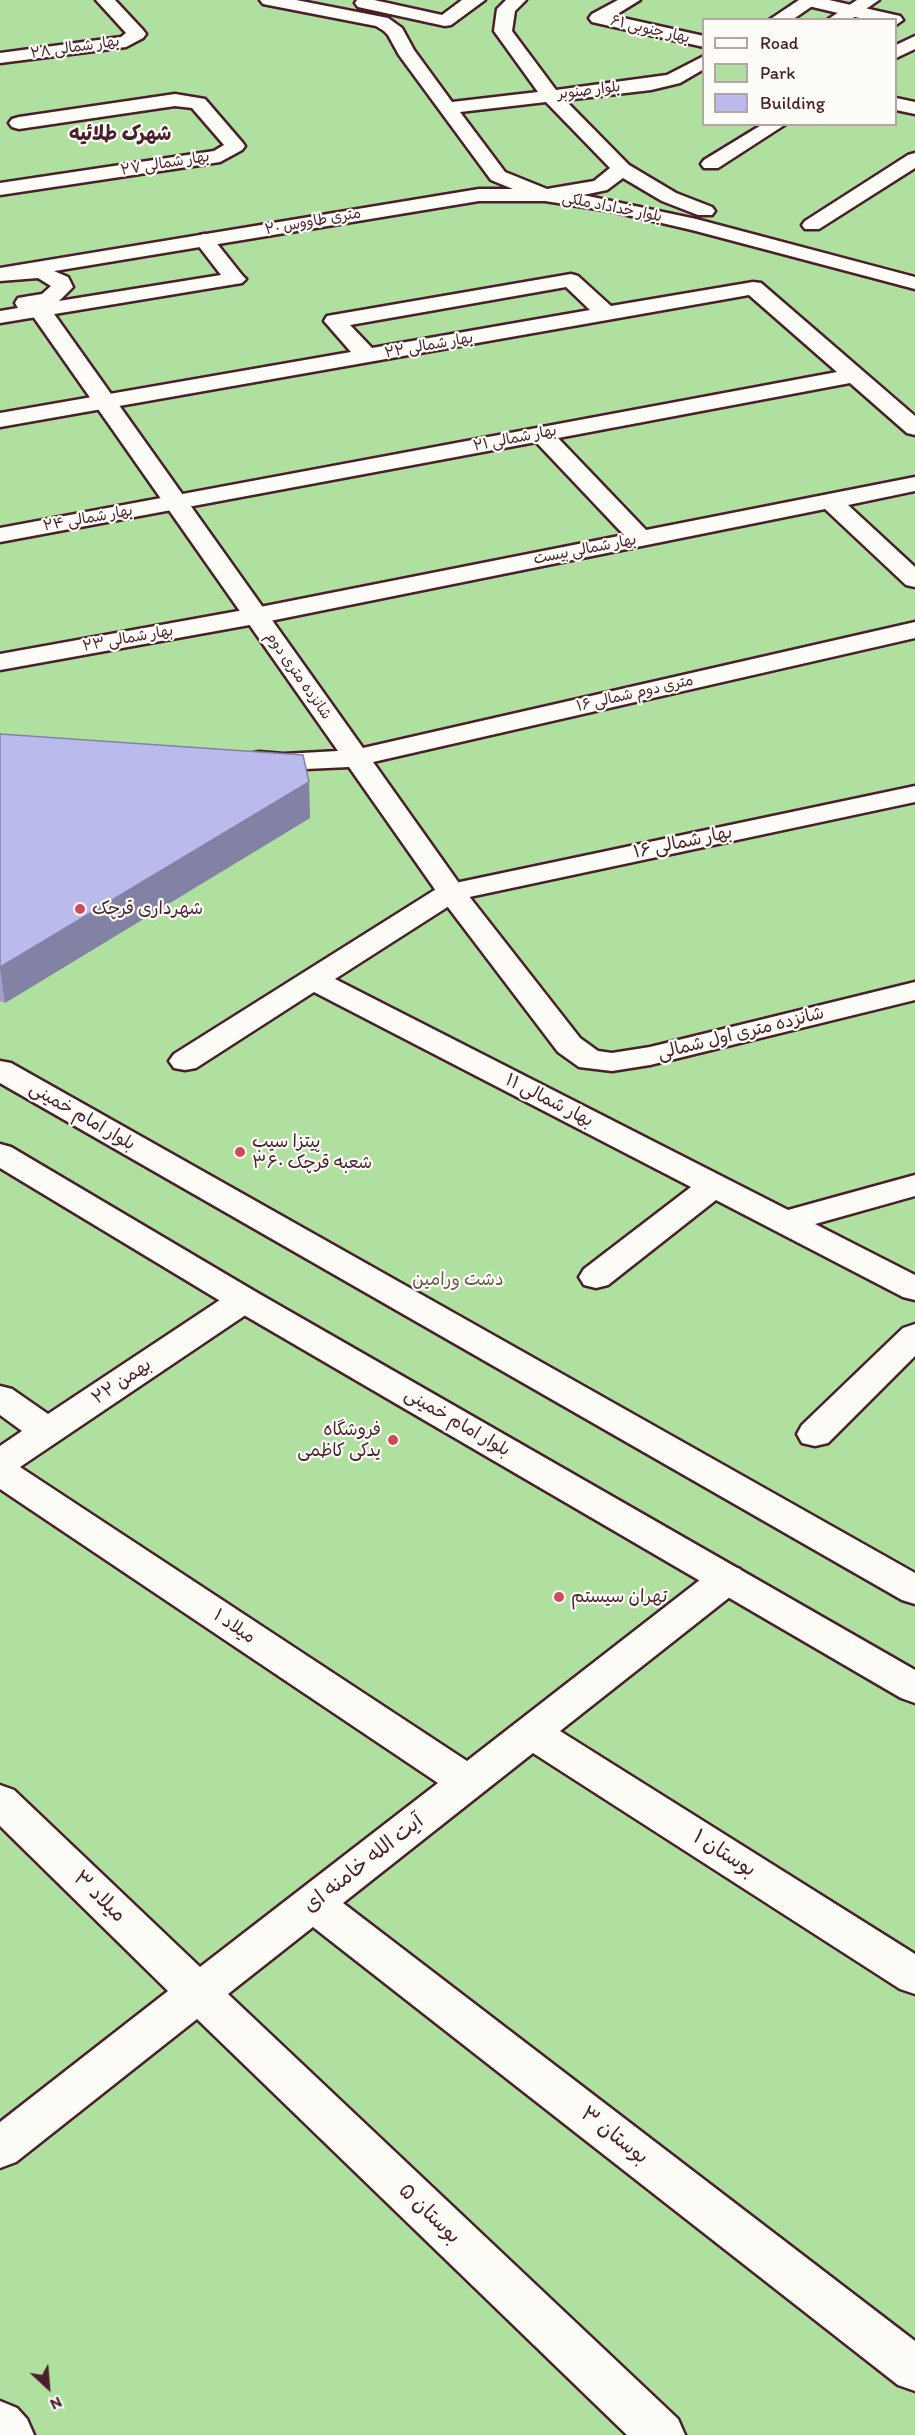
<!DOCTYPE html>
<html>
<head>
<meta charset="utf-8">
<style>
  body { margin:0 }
  #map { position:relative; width:915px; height:2435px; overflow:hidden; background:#fdfcf7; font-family:Itim,sans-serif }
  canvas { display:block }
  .legend { position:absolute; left:702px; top:18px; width:195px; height:108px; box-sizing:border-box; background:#fdfcf7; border:2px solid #b5a4a5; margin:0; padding:8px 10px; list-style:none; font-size:18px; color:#4a1f2b }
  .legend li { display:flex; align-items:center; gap:12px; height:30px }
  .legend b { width:30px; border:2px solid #b5a4a5 }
  .north { position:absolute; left:18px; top:2357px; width:60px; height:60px; -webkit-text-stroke:4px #fdfcf7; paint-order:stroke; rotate:154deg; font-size:16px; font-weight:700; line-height:24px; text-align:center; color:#4a1f2b }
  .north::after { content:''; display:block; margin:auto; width:21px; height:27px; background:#4a1f2b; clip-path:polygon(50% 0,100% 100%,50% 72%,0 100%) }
</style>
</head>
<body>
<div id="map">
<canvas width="915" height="2435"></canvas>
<ul class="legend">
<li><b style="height:8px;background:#fdfcf7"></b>Road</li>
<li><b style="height:16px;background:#b0e0a0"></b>Park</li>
<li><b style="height:16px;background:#bbbaec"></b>Building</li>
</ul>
<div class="north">N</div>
</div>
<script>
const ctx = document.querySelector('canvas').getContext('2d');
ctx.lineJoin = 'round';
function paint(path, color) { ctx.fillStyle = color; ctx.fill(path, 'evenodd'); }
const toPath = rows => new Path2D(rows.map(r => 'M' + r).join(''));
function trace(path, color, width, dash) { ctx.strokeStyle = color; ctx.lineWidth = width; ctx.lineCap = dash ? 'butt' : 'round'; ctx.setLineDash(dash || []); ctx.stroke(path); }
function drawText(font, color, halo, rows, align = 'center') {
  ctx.font = font + ' Itim,"Playpen Sans Arabic",sans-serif'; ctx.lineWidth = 4.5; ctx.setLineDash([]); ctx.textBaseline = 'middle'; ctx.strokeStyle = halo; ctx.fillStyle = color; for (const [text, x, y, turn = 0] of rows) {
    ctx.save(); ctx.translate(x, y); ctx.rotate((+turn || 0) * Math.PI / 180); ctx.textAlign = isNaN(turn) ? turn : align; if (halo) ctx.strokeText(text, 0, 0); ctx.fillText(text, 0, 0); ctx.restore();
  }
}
const green = toPath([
  [0,0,915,0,915,2435,0,2435],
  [704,20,896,20,896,124,704,124]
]);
const minor = toPath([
  [96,0,115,0,143,30,146,34,143,38,126,47,0,63,0,53,121,37,126,33,96,0],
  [618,0,640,0,614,16,704,36,704,47,592,22,589,18,592,14,618,0],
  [802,0,829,0,900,16,903,20,896,25,896,20,868,20,804,5,802,0],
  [915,36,915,49,896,58,896,45,915,36],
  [175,94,205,99,242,142,245,146,242,150,220,162,0,195,0,183,214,151,224,145,192,108,175,106,19,129,12,127,9,123,12,119,19,117,175,94],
  [896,98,915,102,915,114,896,110,896,98],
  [763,124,786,124,718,168,704,168,701,164,704,160,763,124],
  [915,153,915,168,819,229,805,229,802,225,805,221,908,155,915,153],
  [204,234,211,236,242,275,246,279,242,283,0,323,0,311,18,308,15,303,18,298,42,294,51,286,38,278,0,281,0,269,27,265,42,266,68,277,73,287,59,301,221,275,194,240,197,236,204,234],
  [571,274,578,276,611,306,753,282,761,283,915,416,915,435,907,433,850,383,558,438,646,530,915,477,915,491,848,505,915,567,915,587,906,585,825,509,255,624,0,670,0,654,255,608,624,535,536,442,0,542,0,528,837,372,749,295,0,427,0,413,351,352,324,321,327,316,571,274],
  [566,287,590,310,372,348,350,325,566,287],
  [915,786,915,802,460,899,335,979,788,1210,915,1175,915,1196,815,1224,915,1275,915,1300,903,1297,716,1200,608,1285,596,1288,584,1285,579,1277,584,1269,691,1187,314,992,196,1068,185,1070,174,1068,169,1061,174,1054,441,886,915,786],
  [244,1289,256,1292,261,1300,256,1308,20,1467,467,1761,714,1569,727,1565,740,1569,746,1579,740,1589,560,1731,915,1954,915,1994,900,1989,533,1753,343,1903,915,2341,915,2391,898,2385,313,1927,228,1994,678,2419,685,2435,627,2435,197,2019,16,2162,0,2168,0,2122,168,1991,0,1826,0,1785,14,1790,200,1967,438,1783,0,1489,0,1446,22,1431,0,1415,0,1386,12,1389,48,1414,232,1292,244,1289],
  [915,1324,915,1356,828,1443,815,1446,802,1443,797,1434,802,1425,903,1328,915,1324],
  [0,2401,17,2408,27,2419,34,2435,0,2435,0,2401]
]);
const tertiary = toPath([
  [260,0,296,0,388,18,402,28,414,50,452,102,538,92,494,31,497,9,506,0,526,0,515,11,512,31,556,90,667,75,704,56,704,69,680,83,651,90,565,100,629,165,676,193,712,207,715,211,712,215,698,215,662,201,623,178,607,190,583,195,696,219,915,277,915,289,692,230,610,211,545,201,479,201,0,280,0,268,479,189,513,189,491,180,399,55,388,35,384,31,376,26,263,4,260,0],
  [546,102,610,168,594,181,547,189,505,172,460,112,546,102],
  [357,0,374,0,442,15,462,0,485,0,451,25,445,26,358,7,355,3,357,0],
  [799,0,821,0,792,20,769,20,799,0],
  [857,0,879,0,850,20,827,20,857,0],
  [34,296,42,297,363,748,915,622,915,638,373,762,461,886,580,1038,598,1051,612,1053,650,1047,915,982,915,1000,650,1065,612,1071,579,1067,558,1052,441,898,349,767,284,770,249,766,245,760,249,754,259,752,284,754,338,751,23,302,26,297,34,296]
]);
const primary = toPath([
  [0,1061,11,1063,915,1573,915,1604,902,1600,0,1083,0,1061],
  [0,1144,11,1147,256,1292,915,1670,915,1703,901,1698,232,1308,0,1168,0,1144]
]);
const wall = toPath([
  [0,734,309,782,310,818,5,1003,0,1001]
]);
const shadedWall = toPath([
  [309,782,310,818,5,1003,0,967]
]);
const building = toPath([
  [0,734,303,755,309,782,0,967,0,734]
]);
const markers = [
  [80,909,6,"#d1495b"],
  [240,1152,6,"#d1495b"],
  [393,1440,6,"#d1495b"],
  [559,1597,6,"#d1495b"]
];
const farStreetnames = [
  ["بهار جنوبی ۶۱",650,30,13],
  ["بهار شمالی ۲۸",75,48,-8],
  ["بلوار صنوبر",589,91,-7],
  ["بهار شمالی ۲۷",165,164,-9],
  ["بلوار خداداد ملکی",612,208,11],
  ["۲۰ متری طاووس",313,222,-10],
  ["بهار شمالی ۲۲",429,346,-10],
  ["بهار شمالی ۲۱",515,439,-11],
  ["بهار شمالی ۲۴",88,519,-10],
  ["بهار شمالی بیست",585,550,-11],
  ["بهار شمالی ۲۳",128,639,-10],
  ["شانزده متری دوم",298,676,55],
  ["۱۶ متری دوم شمالی",635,694,-13]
];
const streetNames = [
  ["بهار شمالی ۱۶",683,843,-12],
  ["شانزده متری اول شمالی",741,1034,-14],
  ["بهار شمالی ۱۱",549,1101,27],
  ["بلوار امام خمینی",82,1117,30],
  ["۲۲ بهمن",122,1382,-34],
  ["بلوار امام خمینی",457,1423,30],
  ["میلاد ۱",234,1627,34]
];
const poiNames = [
  ["شهرداری قرچک",92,909],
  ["پیتزا سیب",252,1142],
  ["۳۶۰ شعبه قرچک",252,1163],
  ["فروشگاه",381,1430,"right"],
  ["یدکی کاظمی",381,1451,"right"],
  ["تهران سیستم",571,1597]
];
const parkNames = [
  ["دشت ورامین",458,1280]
];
const farDistrictnames = [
  ["شهرک طلائیه",120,135]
];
const nearStreetnames = [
  ["بوستان ۱",724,1854,32],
  ["آیت الله خامنه ای",364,1864,-38],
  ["میلاد ۳",99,1897,44],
  ["بوستان ۳",614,2136,38],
  ["بوستان ۵",429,2214,44]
];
paint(green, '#b0e0a0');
trace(minor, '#4a1f2b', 5);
trace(tertiary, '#4a1f2b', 5);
trace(primary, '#4a1f2b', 5);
paint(minor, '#fdfcf7');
paint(tertiary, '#fdfcf7');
paint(primary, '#fdfcf7');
paint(wall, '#a1a0cb');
paint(shadedWall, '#8382a5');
paint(building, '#bbbaec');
trace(building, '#8382a5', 1.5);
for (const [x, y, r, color] of markers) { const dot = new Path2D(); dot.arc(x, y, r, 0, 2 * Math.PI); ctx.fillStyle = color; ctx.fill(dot); trace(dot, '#fdfcf7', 2); }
drawText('15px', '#4a1f2b', '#fdfcf7', farStreetnames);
drawText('18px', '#4a1f2b', '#fdfcf7', streetNames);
drawText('18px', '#4a1f2b', '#fdfcf7', poiNames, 'left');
drawText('18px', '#69594e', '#fdfcf7', parkNames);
drawText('bold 20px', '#4a1f2b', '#fdfcf7', farDistrictnames);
drawText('21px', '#4a1f2b', '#fdfcf7', nearStreetnames);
</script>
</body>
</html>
